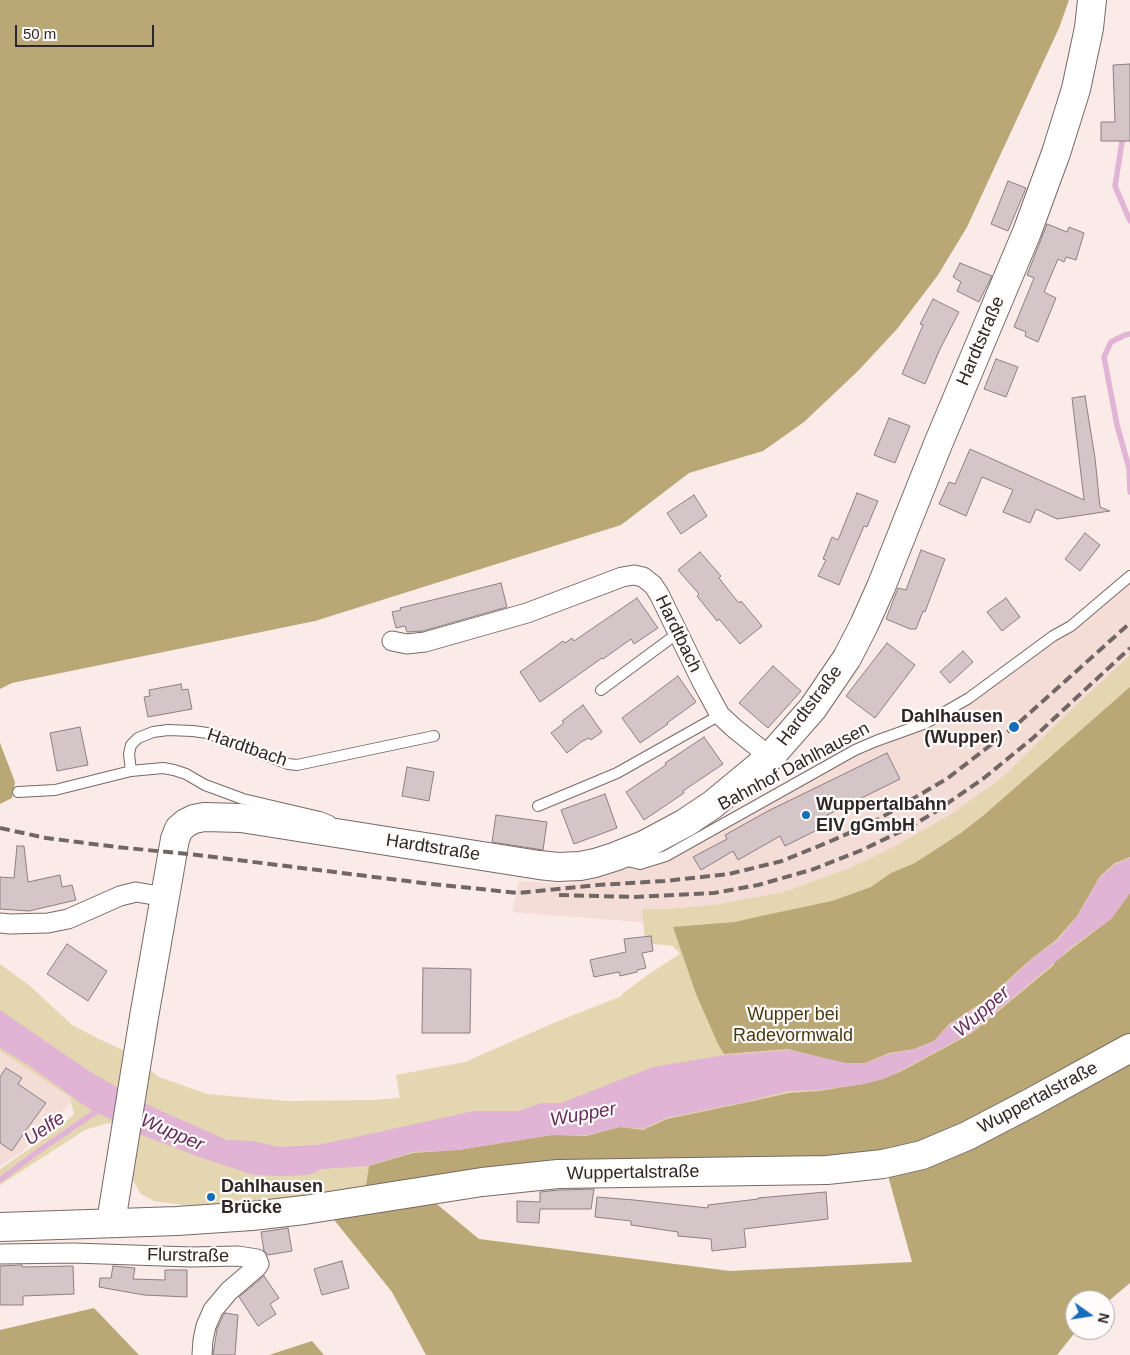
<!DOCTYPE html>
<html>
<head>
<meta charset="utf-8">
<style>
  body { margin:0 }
  #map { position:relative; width:1130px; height:1355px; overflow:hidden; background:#fbebe8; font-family:Arial,sans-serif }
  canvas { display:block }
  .north { position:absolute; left:1065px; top:1290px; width:50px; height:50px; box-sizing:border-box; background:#fffcfb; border:1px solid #aba7a6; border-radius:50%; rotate:103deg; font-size:14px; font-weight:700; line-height:20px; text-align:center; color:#2d2726 }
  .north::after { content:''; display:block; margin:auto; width:18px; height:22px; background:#166ebb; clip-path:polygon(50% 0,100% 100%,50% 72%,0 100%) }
  .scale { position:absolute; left:15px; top:25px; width:139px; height:22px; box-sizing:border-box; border:2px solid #2d2726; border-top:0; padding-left:6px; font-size:15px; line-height:18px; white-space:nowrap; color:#2d2726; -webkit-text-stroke:4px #fffcfb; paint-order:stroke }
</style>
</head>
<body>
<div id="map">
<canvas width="1130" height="1355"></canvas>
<div class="north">N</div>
<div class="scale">50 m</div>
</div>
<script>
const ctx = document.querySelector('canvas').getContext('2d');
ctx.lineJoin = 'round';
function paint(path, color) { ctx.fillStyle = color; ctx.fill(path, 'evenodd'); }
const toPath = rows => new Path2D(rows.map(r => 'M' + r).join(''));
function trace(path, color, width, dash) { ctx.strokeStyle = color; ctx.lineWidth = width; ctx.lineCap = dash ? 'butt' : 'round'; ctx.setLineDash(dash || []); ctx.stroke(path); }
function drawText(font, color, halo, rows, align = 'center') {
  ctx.font = font + ' Arial,sans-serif'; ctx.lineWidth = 4.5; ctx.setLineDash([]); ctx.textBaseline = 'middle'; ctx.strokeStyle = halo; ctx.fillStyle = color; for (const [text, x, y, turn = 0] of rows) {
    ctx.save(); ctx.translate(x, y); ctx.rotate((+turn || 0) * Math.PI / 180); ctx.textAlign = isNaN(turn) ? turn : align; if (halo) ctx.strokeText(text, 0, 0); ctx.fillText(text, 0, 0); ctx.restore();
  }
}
const built = toPath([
  [1130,576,1130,686,928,852,676,925,512,912,519,881,567,884,598,877,614,857,640,864,876,741,969,698],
  [0,1048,75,1099,22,1152,0,1166]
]);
const green = toPath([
  [1130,655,1130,996,908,1122,230,1207,184,1205,154,1201,141,1194,132,1179,134,1128,108,1123,85,1130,0,1185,0,1169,55,1131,74,1114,70,1097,0,1051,0,964,30,986,72,1025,97,1038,127,1052,159,1077,207,1094,286,1101,373,1100,400,1098,396,1075,465,1062,556,1022,622,996,622,994,649,974,680,954,673,946,645,943,642,909,666,909,715,905,784,892,852,867,897,845,953,813,1005,775,1052,728]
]);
const forest = toPath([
  [0,0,1069,0,1059,28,967,227,938,275,897,329,858,371,804,422,763,451,689,473,621,525,315,621,12,683,0,689],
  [1130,687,1130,857,1115,863,1100,876,1077,916,1056,940,1031,959,986,1000,949,1024,934,1041,914,1049,889,1053,865,1063,843,1063,788,1049,724,1054,718,1044,696,994,673,927,735,922,761,916,832,901,871,887,891,873,915,863,961,833,984,815],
  [0,743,15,782,12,798,0,804],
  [1130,893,1130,1044,1020,1105,1024,1085,1019,1105,884,1159,365,1192,369,1166,413,1153,458,1150,552,1135,586,1136,620,1127,643,1130,667,1119,744,1103,789,1093,819,1091,863,1084,883,1079,904,1070,972,1033,1054,965,1054,963,1075,946,1111,919],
  [1130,1051,1130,1283,1105,1304,1105,1300,1075,1300,1075,1330,1077,1330,1057,1355,426,1355,392,1292,327,1211,427,1196,479,1239,730,1271,912,1262,887,1172],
  [94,1308,139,1355,0,1355,0,1330],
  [312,1341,324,1355,269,1355]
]);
const water = toPath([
  [1130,858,1130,893,1111,919,1074,945,1053,964,972,1032,904,1069,883,1079,863,1084,820,1090,788,1091,745,1102,666,1118,643,1129,620,1127,587,1135,551,1135,458,1150,413,1152,368,1166,322,1169,308,1175,282,1176,254,1175,202,1158,139,1134,88,1108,28,1065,0,1048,0,1010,89,1071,150,1106,227,1140,253,1141,279,1147,316,1145,347,1139,474,1111,519,1111,541,1103,561,1103,653,1067,725,1055,789,1050,846,1063,866,1063,889,1054,915,1049,934,1041,950,1024,988,1000,1033,958,1058,940,1078,915,1100,877,1116,864]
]);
const stream = toPath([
  [1122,142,1115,186,1130,221],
  [1130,334,1125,335,1111,342,1104,357,1117,425,1129,468,1130,492],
  [0,1180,40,1150,100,1109]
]);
const building = toPath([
  [1130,64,1130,141,1101,141,1101,122,1115,122,1113,65,1130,64],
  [1008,181,1026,188,1008,231,991,224,1008,181],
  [1047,224,1067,232,1069,227,1084,233,1076,260,1066,257,1064,262,1058,259,1044,292,1056,298,1038,342,1025,336,1026,332,1014,327,1034,278,1027,275,1047,224],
  [960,263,992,276,979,302,957,291,961,282,953,277,960,263],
  [933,299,959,312,940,349,925,384,902,374,923,325,920,324,933,299],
  [996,359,1018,367,1006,397,984,389,996,359],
  [1085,396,1095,458,1100,507,1110,511,1057,519,1036,509,1030,523,1003,512,1013,490,982,477,966,516,939,504,949,482,955,484,970,449,1084,500,1072,398,1085,396],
  [889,418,910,426,895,463,874,455,889,418],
  [857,493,878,501,867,527,864,526,839,585,818,576,826,560,823,559,832,537,838,540,857,493],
  [694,495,707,516,681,534,667,513,694,495],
  [1085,533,1100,545,1080,571,1065,559,1085,533],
  [921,550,945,559,925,612,923,611,916,629,910,629,886,619,898,588,906,590,921,550],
  [700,552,721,576,719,578,729,591,739,603,741,601,762,626,740,644,719,619,717,621,697,596,699,594,678,570,700,552],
  [501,583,507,607,423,631,407,632,405,626,396,628,392,612,401,610,400,608,501,583],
  [637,598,658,628,634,644,631,639,603,659,602,658,540,702,520,672,563,641,565,643,572,638,574,641,637,598],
  [1006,598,1020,617,1002,631,987,612,1006,598],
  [887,643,915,665,875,718,846,696,887,643],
  [963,651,973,662,950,683,940,672,963,651],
  [773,666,801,691,768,728,739,703,773,666],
  [678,676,696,702,667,723,668,724,640,743,622,718,678,676],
  [181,684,182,690,188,689,192,709,148,717,144,697,150,696,149,690,181,684],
  [583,705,602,732,591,740,589,738,581,742,567,753,551,733,564,723,562,721,583,705],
  [80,727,88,765,57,771,50,733,80,727],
  [704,737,723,764,683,791,684,793,644,820,626,792,666,765,665,763,704,737],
  [887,753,900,779,827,815,831,823,785,846,780,836,738,860,733,851,701,870,693,857,727,839,725,835,768,811,887,753],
  [407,767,434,772,429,801,402,796,407,767],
  [605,794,617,828,574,844,561,810,605,794],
  [496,815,547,822,543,850,492,842,496,815],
  [17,846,24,846,28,882,60,875,62,887,72,885,76,900,29,911,0,909,0,877,14,878,17,846],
  [651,936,653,951,642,953,646,968,637,970,637,972,620,976,619,972,594,977,590,960,626,952,624,939,651,936],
  [67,944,107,971,88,1001,47,974,67,944],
  [423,968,471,969,470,1033,422,1033,423,968],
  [6,1068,22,1078,18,1084,46,1103,26,1130,12,1151,0,1143,0,1077,6,1068],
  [594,1189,591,1209,540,1209,539,1223,517,1222,517,1201,540,1202,540,1192,559,1190,594,1189],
  [826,1192,828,1219,744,1229,746,1247,712,1251,711,1239,678,1236,678,1232,631,1225,631,1221,595,1217,597,1197,634,1200,708,1208,708,1205,758,1199,758,1198,826,1192],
  [288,1228,292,1251,268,1255,264,1251,261,1232,288,1228],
  [342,1261,349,1288,322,1295,314,1269,342,1261],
  [22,1265,22,1267,73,1266,74,1294,23,1296,23,1305,0,1305,0,1266,22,1265],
  [113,1266,135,1268,133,1279,165,1280,165,1270,187,1270,187,1297,144,1295,99,1287,100,1278,111,1278,113,1266],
  [264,1276,279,1298,270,1304,276,1314,258,1326,239,1297,264,1276],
  [225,1313,238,1315,235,1355,213,1355,217,1329,223,1316,225,1313]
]);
const service = toPath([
  [601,690,678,633],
  [131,771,129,754,131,745,138,738,153,732,168,730,193,731,207,733,288,764,297,765,434,736],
  [18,792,55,790,131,771,163,768,174,770,186,774,205,785,243,799,320,817,330,821],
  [538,806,617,773,720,715],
  [623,860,640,864,666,856,855,750,876,741,926,723,969,698,1053,636,1071,626,1130,576]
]);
const minor = toPath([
  [392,641,407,644,425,642,527,613,622,577,634,575,643,577,653,585,659,594,702,682,720,715,734,728,770,757],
  [0,923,10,924,48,923,68,919,120,896,136,892,165,897],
  [0,1254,74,1253,191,1257,238,1256,257,1259,259,1264,257,1267,229,1291,213,1310,206,1326,203,1340,202,1355]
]);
const secondary = toPath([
  [111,1222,144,1017,175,839,179,829,186,823,194,819,204,817,241,818,539,865,558,867,580,866,595,863,614,857,644,845,685,823,712,805,770,757,813,708,847,658,864,625,881,587,938,444,1027,232,1056,153,1076,89,1089,28,1092,0],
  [0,1227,177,1221,252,1216,304,1210,482,1182,558,1174,827,1170,883,1164,922,1155,967,1136,1032,1102,1130,1048]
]);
const rail = toPath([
  [0,828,46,838,117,847,197,855,431,884,519,893,597,885,665,881,729,874,782,861,831,841,872,823,948,778,1014,727,1130,623],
  [559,895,634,897,714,893,758,885,814,869,862,850,910,827,935,812,984,778,1033,738,1130,648]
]);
const markers = [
  [1014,727,6,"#166ebb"],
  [806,815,5,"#166ebb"],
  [211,1197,5,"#166ebb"]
];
const streetNames = [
  ["Hardtstraße",981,341,-67],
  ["Hardtbach",678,634,64],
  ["Hardtstraße",810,706,-53],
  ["Hardtbach",247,748,19],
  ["Bahnhof Dahlhausen",794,767,-28],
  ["Hardtstraße",433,848,9],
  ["Wuppertalstraße",1038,1098,-28],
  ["Wuppertalstraße",633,1173,-1],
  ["Flurstraße",188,1256,1]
];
const poiNames = [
  ["Dahlhausen",1003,717,"right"],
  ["(Wupper)",1003,738,"right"],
  ["Wuppertalbahn",816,805],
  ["EIV gGmbH",816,826],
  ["Dahlhausen",221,1187],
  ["Brücke",221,1208]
];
const parkNames = [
  ["Wupper bei",793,1015],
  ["Radevormwald",793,1036]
];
const waterNames = [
  ["Wupper",982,1012,-41],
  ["Wupper",583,1115,-10],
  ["Uelfe",45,1129,-35],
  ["Wupper",172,1133,23]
];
paint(built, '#f5ddd7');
paint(green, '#e4d6b1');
paint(forest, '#baa776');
paint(water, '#e1b3d4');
trace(stream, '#e1b3d4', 5.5);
paint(building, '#d4c5c8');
trace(building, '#8c7e81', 1);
trace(service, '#776966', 12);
trace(minor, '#776966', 21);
trace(secondary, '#776966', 30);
trace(service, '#fff', 10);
trace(minor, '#fff', 19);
trace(secondary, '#fff', 28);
trace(rail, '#706765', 4, [10, 5]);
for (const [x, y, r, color] of markers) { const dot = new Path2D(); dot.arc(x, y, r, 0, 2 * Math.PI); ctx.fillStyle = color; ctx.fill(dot); trace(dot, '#fffcfb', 2); }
drawText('18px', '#2d2726', '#fffcfb', streetNames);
drawText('bold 18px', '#2d2726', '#fffcfb', poiNames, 'left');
drawText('18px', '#463910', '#fffcfb', parkNames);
drawText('italic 19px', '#652d59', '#fffcfb', waterNames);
</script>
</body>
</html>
